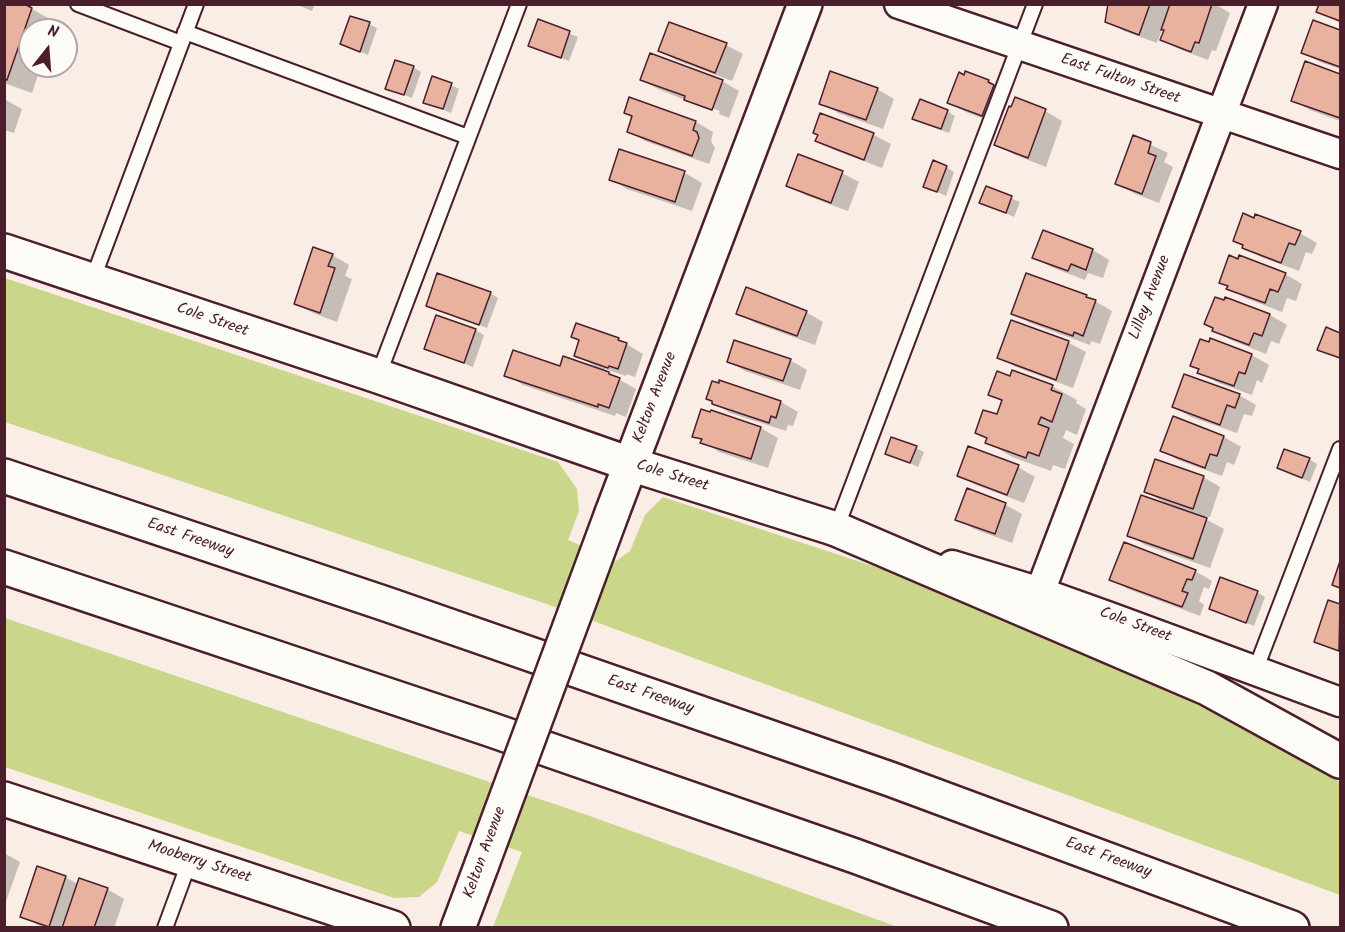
<!DOCTYPE html>
<html>
<head>
<meta charset="utf-8">
<style>
  body { margin:0 }
  #map { position:relative; width:1345px; height:932px; overflow:hidden; background:#f9ede5; font-family:Kalam,sans-serif }
  canvas { display:block }
  .frame { position:absolute; inset:0; border:6px solid #4a1f2b; pointer-events:none }
  .north { position:absolute; left:18px; top:18px; width:60px; height:60px; box-sizing:border-box; background:#fdfcf7; border:2px solid #b5a4a5; border-radius:50%; rotate:17deg; font-size:16px; font-weight:700; line-height:24px; text-align:center; color:#4a1f2b }
  .north::after { content:''; display:block; margin:auto; width:21px; height:27px; background:#4a1f2b; clip-path:polygon(50% 0,100% 100%,50% 72%,0 100%) }
</style>
</head>
<body>
<div id="map">
<canvas width="1345" height="932"></canvas>
<div class="frame"></div>
<div class="north">N</div>
</div>
<script>
const ctx = document.querySelector('canvas').getContext('2d');
ctx.lineJoin = 'round';
function paint(path, color) { ctx.fillStyle = color; ctx.fill(path, 'evenodd'); }
const toPath = rows => new Path2D(rows.map(r => 'M' + r).join(''));
function trace(path, color, width, dash) { ctx.strokeStyle = color; ctx.lineWidth = width; ctx.lineCap = dash ? 'butt' : 'round'; ctx.setLineDash(dash || []); ctx.stroke(path); }
function drawText(font, color, halo, rows, align = 'center') {
  ctx.font = font + ' Kalam,sans-serif'; ctx.lineWidth = 4.5; ctx.setLineDash([]); ctx.textBaseline = 'middle'; ctx.strokeStyle = halo; ctx.fillStyle = color; for (const [text, x, y, turn = 0] of rows) {
    ctx.save(); ctx.translate(x, y); ctx.rotate((+turn || 0) * Math.PI / 180); ctx.textAlign = isNaN(turn) ? turn : align; if (halo) ctx.strokeText(text, 0, 0); ctx.fillText(text, 0, 0); ctx.restore();
  }
}
const green = toPath([
  [5,278,558,462,577,489,579,511,568,540,616,561,630,551,645,515,663,497,982,602,1104,658,1281,747,1340,782,1340,895,544,603,5,422],
  [5,618,587,815,898,927,493,927,522,852,459,831,437,882,419,897,394,898,5,767]
]);
const shadow = toPath([
  [4,4,20,4,32,9,57,23,54,30,30,30,30,66,41,66,32,93,4,83],
  [295,4,315,4,312,11],
  [1110,4,1215,4,1230,13,1216,51,1212,50,1208,60,1179,49,1162,40,1165,30,1162,29,1157,43,1124,31,1107,21],
  [1321,4,1340,4,1340,23,1318,11],
  [539,21,578,37,569,61,530,45],
  [1314,22,1340,31,1340,69,1320,62,1303,53],
  [369,24,377,28,368,55,342,44],
  [726,45,743,54,732,81,676,60,659,50],
  [1306,63,1340,75,1340,121,1310,110,1293,100],
  [413,67,421,72,412,98,387,88],
  [966,73,989,81,1006,91,1005,93,1010,96,999,125,966,112,949,103],
  [642,80,722,81,739,91,729,118,658,89],
  [695,102,720,111,719,114,701,107],
  [451,85,459,89,451,113,425,102],
  [877,89,894,99,883,129,838,113,821,103],
  [4,99,22,109,14,133,4,130],
  [630,99,696,122,713,132,711,141,715,148,709,164,645,141,629,131,634,117],
  [947,111,955,116,949,133,922,123],
  [1045,111,1062,121,1046,167,1013,154,996,144],
  [821,115,874,135,891,144,882,168,834,150,817,141],
  [1134,137,1168,153,1164,162,1173,167,1159,203,1133,193,1117,183],
  [620,151,685,173,702,183,692,211,627,189,611,179],
  [946,167,954,172,946,196,925,186],
  [842,173,859,182,848,211,805,195,788,185],
  [987,188,1020,202,1014,217,981,202],
  [1044,232,1093,250,1109,260,1103,278,1088,273,1085,280,1051,267,1034,257],
  [1300,233,1317,243,1312,254,1306,252,1299,271,1261,257,1244,248],
  [332,255,349,265,345,276,352,279,337,322,313,313,296,304],
  [1285,274,1302,284,1296,301,1287,298,1282,312,1245,298,1221,282],
  [490,293,498,298,487,328,428,305],
  [1086,296,1112,311,1100,344,1091,341,1090,345,1030,323,1013,314],
  [1226,299,1270,315,1287,325,1279,344,1271,341,1266,354,1231,340,1214,331],
  [806,312,823,322,815,345,755,323,738,313],
  [1012,322,1069,343,1086,352,1073,388,1016,367,999,357],
  [577,325,618,339,643,354,635,377,627,374,626,376,605,369,604,371,636,389,626,417,616,413,615,416,523,385,506,375,561,368,597,369,598,368,575,355,581,341],
  [1327,329,1340,334,1340,359,1319,349],
  [475,330,484,335,473,367,426,349],
  [1211,340,1252,355,1269,365,1262,383,1257,380,1252,395,1216,382,1191,365],
  [790,360,807,370,800,390,745,371,728,361],
  [1011,378,1052,386,1077,400,1076,403,1086,409,1077,435,1066,430,1063,438,1074,444,1065,469,1053,465,1051,471,1012,457,987,442,988,439,977,433,998,416,1003,402,990,395],
  [720,382,781,402,798,412,793,426,788,425,786,431,730,413,714,403,708,399],
  [1239,395,1256,405,1252,416,1244,414,1237,433,1191,417,1174,407],
  [712,412,761,428,778,438,768,468,719,452,694,436],
  [1174,418,1224,437,1241,447,1234,465,1227,462,1222,476,1178,460,1161,450],
  [916,448,924,452,918,467,887,453],
  [1309,459,1317,464,1310,482,1279,468],
  [1018,467,1035,477,1024,503,976,485,959,475],
  [1203,477,1220,487,1210,517,1200,516,1224,529,1210,568,1145,545,1129,535,1165,503,1146,492],
  [968,490,1006,505,1022,514,1012,543,974,529,957,519],
  [1195,571,1212,581,1209,589,1204,587,1199,601,1204,605,1200,616,1128,589,1111,579],
  [1257,592,1265,597,1254,626,1210,609],
  [1329,601,1340,605,1340,652,1315,642],
  [4,853,20,862,4,907],
  [65,877,78,884,107,889,124,899,114,928,43,928,22,916]
]);
const building = toPath([
  [4,4,24,4,32,8,7,80,4,79,4,4],
  [1108,4,1150,4,1139,35,1105,22,1108,4],
  [1170,4,1212,4,1199,43,1195,42,1191,52,1160,40,1164,30,1161,30,1170,4],
  [1319,4,1340,4,1340,21,1316,12,1319,4],
  [350,16,370,22,360,52,340,44,350,16],
  [538,19,570,31,561,58,528,46,538,19],
  [1313,20,1340,30,1340,67,1301,53,1313,20],
  [669,22,727,43,715,73,658,51,669,22],
  [650,53,723,80,712,110,684,100,685,96,640,80,650,53],
  [395,60,414,66,404,95,385,89,395,60],
  [1305,61,1340,74,1340,118,1291,101,1305,61],
  [830,71,878,88,866,120,819,104,830,71],
  [965,71,989,80,988,82,994,85,982,116,947,103,959,72,964,75,965,71],
  [432,76,452,83,443,109,423,103,432,76],
  [629,97,696,121,693,130,697,132,699,138,692,156,627,132,632,116,624,113,629,97],
  [1015,97,1046,109,1028,158,994,145,1009,106,1011,107,1015,97],
  [920,99,948,110,941,129,912,119,920,99],
  [820,113,874,133,864,160,815,141,818,135,813,133,820,113],
  [1133,135,1151,142,1148,153,1156,156,1142,194,1115,184,1133,135],
  [619,149,685,171,675,202,609,180,619,149],
  [798,154,843,171,831,203,786,186,798,154],
  [933,160,947,166,937,192,923,187,933,160],
  [986,186,1012,196,1006,213,979,203,986,186],
  [1243,213,1254,218,1255,214,1301,231,1295,245,1289,243,1281,263,1242,248,1243,245,1233,241,1243,213],
  [1043,230,1093,249,1086,270,1071,264,1068,271,1032,258,1043,230],
  [313,247,333,254,328,266,335,268,320,313,294,304,313,247],
  [1229,255,1238,259,1239,255,1286,273,1278,292,1270,289,1265,303,1226,289,1228,286,1219,283,1229,255],
  [437,273,491,292,479,325,426,306,437,273],
  [1026,273,1087,295,1086,297,1096,300,1083,336,1074,332,1073,336,1011,314,1026,273],
  [746,287,807,311,797,336,736,314,746,287],
  [1215,297,1224,300,1225,297,1270,314,1262,336,1254,333,1249,345,1212,331,1213,328,1204,324,1215,297],
  [436,315,476,329,464,363,424,349,436,315],
  [1011,320,1069,341,1056,380,997,358,1011,320],
  [576,323,619,338,618,340,627,343,618,369,609,366,608,368,574,356,579,340,571,337,576,323],
  [1326,327,1340,333,1340,358,1317,350,1326,327],
  [1210,338,1252,354,1245,374,1239,372,1234,386,1197,373,1199,369,1190,366,1200,339,1209,342,1210,338],
  [734,340,791,359,783,381,727,362,734,340],
  [513,350,560,366,563,356,609,372,609,374,620,378,609,408,598,404,598,407,504,376,513,350],
  [1012,370,1053,385,1051,390,1062,394,1052,422,1041,417,1038,424,1049,428,1039,456,1028,452,1026,458,985,443,987,438,975,433,983,410,997,414,1002,400,988,395,997,371,1010,376,1012,370],
  [1184,374,1240,394,1235,408,1227,405,1220,425,1172,407,1184,374],
  [719,380,781,401,776,418,771,416,769,423,712,404,712,401,706,399,712,381,719,383,719,380],
  [701,409,710,412,711,410,761,427,751,459,700,443,702,439,692,437,701,409],
  [1173,416,1224,436,1217,456,1210,454,1205,468,1160,451,1173,416],
  [891,437,917,446,910,463,885,454,891,437],
  [968,446,1019,465,1007,495,957,476,968,446],
  [1284,449,1310,458,1302,478,1277,468,1284,449],
  [1155,459,1204,476,1193,509,1144,492,1155,459],
  [967,488,1006,503,995,534,955,520,967,488],
  [1141,495,1207,518,1193,559,1127,536,1141,495],
  [1124,542,1196,570,1192,580,1187,579,1182,591,1188,593,1182,607,1109,580,1124,542],
  [1340,561,1340,588,1332,585,1340,561],
  [1220,577,1258,591,1246,623,1209,609,1220,577],
  [1328,600,1340,604,1339,651,1314,642,1328,600],
  [37,866,66,876,49,927,20,917,37,866],
  [79,878,108,888,94,928,62,928,79,878]
]);
const lane = toPath([
  [78,4,181,43],
  [185,32,468,137],
  [92,281,196,4],
  [378,376,519,4],
  [836,529,1035,4],
  [1255,671,1340,449],
  [165,928,190,860]
]);
const street = toPath([
  [899,4,1340,154],
  [952,565,1040,592,1110,617,1340,702],
  [1040,592,1263,4]
]);
const secondary = toPath([
  [4,251,378,376,630,464,836,529],
  [612,513,805,4],
  [4,799,393,928],
  [458,928,482,864]
]);
const highway = toPath([
  [4,476,386,604,890,779,1292,928],
  [836,529,1207,688,1340,761],
  [4,567,489,729,855,856,1051,928]
]);
const secondaryBridge = toPath([
  [482,864,612,513]
]);
const streetNames = [
  ["East Fulton Street",1120,80,19],
  ["Lilley Avenue",1151,298,-69],
  ["Cole Street",212,321,19],
  ["Kelton Avenue",656,398,-69],
  ["Cole Street",672,477,17],
  ["East Freeway",190,539,19],
  ["Cole Street",1135,626,20],
  ["East Freeway",650,696,19],
  ["Kelton Avenue",486,853,-70],
  ["East Freeway",1108,859,20],
  ["Mooberry Street",199,863,18]
];
paint(green, '#cad78b');
paint(shadow, '#0003');
paint(building, '#e8b29e');
trace(building, '#4a1f2b', 1.5);
trace(lane, '#4a1f2b', 18);
trace(street, '#4a1f2b', 33);
trace(secondary, '#4a1f2b', 38);
trace(highway, '#4a1f2b', 38);
trace(lane, '#fdfcf7', 14);
trace(street, '#fdfcf7', 28);
trace(secondary, '#fdfcf7', 33);
trace(highway, '#fdfcf7', 33);
trace(secondaryBridge, '#4a1f2b', 38, []);
trace(secondaryBridge, '#fdfcf7', 33);
drawText('16px', '#4a1f2b', '#fdfcf7', streetNames);
</script>
</body>
</html>
